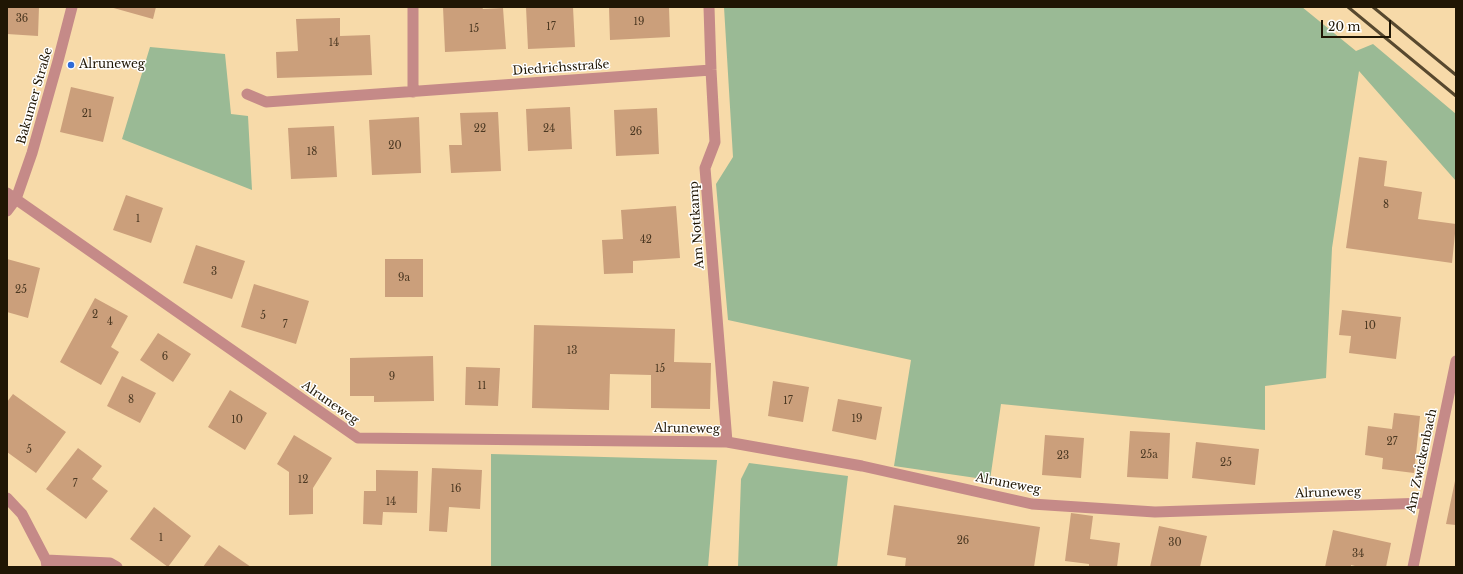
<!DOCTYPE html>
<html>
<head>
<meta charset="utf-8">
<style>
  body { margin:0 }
  #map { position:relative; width:1463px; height:574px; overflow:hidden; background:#f7daa9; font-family:"Libre Baskerville",serif }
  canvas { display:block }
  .frame { position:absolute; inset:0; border:8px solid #201604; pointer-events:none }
  .scale { position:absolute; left:1321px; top:20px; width:70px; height:18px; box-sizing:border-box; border:2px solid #201604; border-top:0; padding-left:5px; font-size:12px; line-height:14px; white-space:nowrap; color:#201604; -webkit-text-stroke:3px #fff; paint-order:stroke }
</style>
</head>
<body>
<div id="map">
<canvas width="1463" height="574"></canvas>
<div class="frame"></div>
<div class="scale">20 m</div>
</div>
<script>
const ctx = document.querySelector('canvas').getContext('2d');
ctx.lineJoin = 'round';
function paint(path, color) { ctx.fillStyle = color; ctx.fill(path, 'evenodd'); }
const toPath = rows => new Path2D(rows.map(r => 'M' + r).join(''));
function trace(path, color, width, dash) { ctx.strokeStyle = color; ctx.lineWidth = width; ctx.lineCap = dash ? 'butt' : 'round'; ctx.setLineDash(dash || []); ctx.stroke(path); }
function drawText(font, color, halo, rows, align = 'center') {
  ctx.font = font + ' "Libre Baskerville",serif'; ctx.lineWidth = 3; ctx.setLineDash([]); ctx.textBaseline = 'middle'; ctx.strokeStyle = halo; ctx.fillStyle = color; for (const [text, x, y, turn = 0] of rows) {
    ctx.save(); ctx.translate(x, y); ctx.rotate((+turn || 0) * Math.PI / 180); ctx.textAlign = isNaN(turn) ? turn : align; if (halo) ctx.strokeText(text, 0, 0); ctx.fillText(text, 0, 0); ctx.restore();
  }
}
const green = toPath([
  [724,7,1302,7,1356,51,1373,44,1456,114,1456,181,1359,71,1332,248,1326,378,1265,386,1265,430,1001,404,990,480,894,466,911,360,728,320,716,184,733,157],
  [150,47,225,54,231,114,248,116,252,190,122,139],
  [491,454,717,460,708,567,491,567],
  [749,463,848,476,837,567,738,567,741,479]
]);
const building = toPath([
  [7,7,39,7,38,36,7,34],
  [110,7,156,7,153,19],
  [443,7,482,7,483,9,503,8,506,49,445,52],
  [526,7,573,7,575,47,528,49],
  [609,7,669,7,670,37,610,40],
  [340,18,340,36,370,35,372,75,277,78,276,52,298,51,296,19],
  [71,87,114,97,103,142,60,132],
  [570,107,572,149,528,151,526,109],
  [657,108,659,154,616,156,614,110],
  [498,112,501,171,451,173,449,145,462,145,460,113],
  [419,117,421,173,372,175,369,120],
  [334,126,337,177,291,179,288,128],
  [1359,157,1387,161,1384,186,1422,192,1418,219,1456,224,1452,263,1346,248],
  [126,195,163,208,151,243,113,230],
  [676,206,680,258,633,261,633,273,604,274,602,240,623,239,621,210],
  [196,245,245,261,232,299,183,283],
  [7,259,40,268,28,318,7,312],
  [385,259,423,259,423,297,385,297],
  [254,284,309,301,296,344,241,327],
  [95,298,128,316,111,347,119,352,101,385,60,362],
  [1342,310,1401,317,1396,359,1349,353,1351,336,1339,335],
  [534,325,675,329,674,362,711,363,710,409,651,408,651,375,610,374,609,410,532,408],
  [158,333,191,354,173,382,140,360],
  [433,356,434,401,374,402,374,396,350,396,350,358],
  [466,367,500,368,498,406,465,405],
  [122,376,156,393,140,423,107,406],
  [773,381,809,387,803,422,768,416],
  [230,390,267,413,245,450,208,427],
  [13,394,66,432,36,473,7,452,7,402],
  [838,399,882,407,876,440,832,431],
  [1394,413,1420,416,1414,473,1382,469,1383,458,1365,455,1368,426,1392,429],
  [1130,431,1170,433,1168,479,1127,477],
  [294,435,332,458,313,488,313,514,289,515,289,472,277,464],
  [1045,435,1084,438,1081,478,1042,475],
  [1196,442,1259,449,1255,485,1192,478],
  [78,448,102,466,92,479,108,491,86,519,46,489],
  [432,468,482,470,480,509,449,507,447,532,429,531],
  [376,470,418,471,417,513,383,512,382,525,363,524,364,491,376,491],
  [1455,481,1456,481,1456,525,1446,524],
  [894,505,1040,527,1034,567,905,567,906,558,887,555],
  [154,507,191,536,168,567,130,539],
  [1071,513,1093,516,1090,539,1120,543,1117,567,1089,567,1089,564,1065,561],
  [1159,526,1207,536,1200,567,1150,567],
  [1333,530,1391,543,1386,567,1359,567,1351,565,1351,567,1325,567],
  [219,545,251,567,203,567]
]);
const minor = toPath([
  [413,7,413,92],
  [709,7,711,70,715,142,705,168,727,442],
  [247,94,266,102,711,70],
  [7,193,358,438,727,442,862,466,1032,504,1155,512,1426,503],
  [7,211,16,199,32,153,58,61,72,7],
  [7,498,22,514,46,560,47,567],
  [46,560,110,563,117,567],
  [1413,567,1456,361]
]);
const rail = toPath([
  [1348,7,1456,96],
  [1373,7,1456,75]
]);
const markers = [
  [71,65,4,"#2d6ad7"]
];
const numberNames = [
  ["36",22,19],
  ["19",639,22],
  ["17",551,27],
  ["15",474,29],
  ["14",334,43],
  ["21",87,114],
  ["22",480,129],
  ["24",549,129],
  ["26",636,132],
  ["20",395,146],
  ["18",312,152],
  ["8",1386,205],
  ["1",138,219],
  ["42",646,240],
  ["3",214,272],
  ["9a",404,278],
  ["25",21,290],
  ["2",95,315],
  ["5",263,316],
  ["4",110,322],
  ["7",285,325],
  ["10",1370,326],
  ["13",572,351],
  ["6",165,357],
  ["15",660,369],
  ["9",392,377],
  ["11",482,386],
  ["8",131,400],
  ["17",788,401],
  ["19",857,419],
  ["10",237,420],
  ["27",1392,442],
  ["5",29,450],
  ["25a",1149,455],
  ["23",1063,456],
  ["25",1226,463],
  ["12",303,480],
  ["7",75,484],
  ["16",456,489],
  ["14",391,502],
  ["1",161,538],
  ["26",963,541],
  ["30",1175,543],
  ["34",1358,554]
];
const poiNames = [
  ["Alruneweg",79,65]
];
const streetNames = [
  ["Diedrichsstraße",561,68,-4],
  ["Bakumer Straße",35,96,-74],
  ["Am Nottkamp",697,225,-94],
  ["Alruneweg",330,403,35],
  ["Alruneweg",687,429,1],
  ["Am Zwickenbach",1422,461,-78],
  ["Alruneweg",1008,484,11],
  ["Alruneweg",1328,493,-2]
];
paint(green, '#9aba95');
paint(building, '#cb9f7b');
trace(minor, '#c58a88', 11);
trace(rail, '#58492f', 3);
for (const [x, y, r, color] of markers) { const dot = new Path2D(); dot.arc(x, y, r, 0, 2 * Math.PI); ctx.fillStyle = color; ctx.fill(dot); trace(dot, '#fff', 1.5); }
drawText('10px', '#4b3822', null, numberNames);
drawText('12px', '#201604', '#fff', poiNames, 'left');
drawText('12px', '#201604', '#fff', streetNames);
</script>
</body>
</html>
